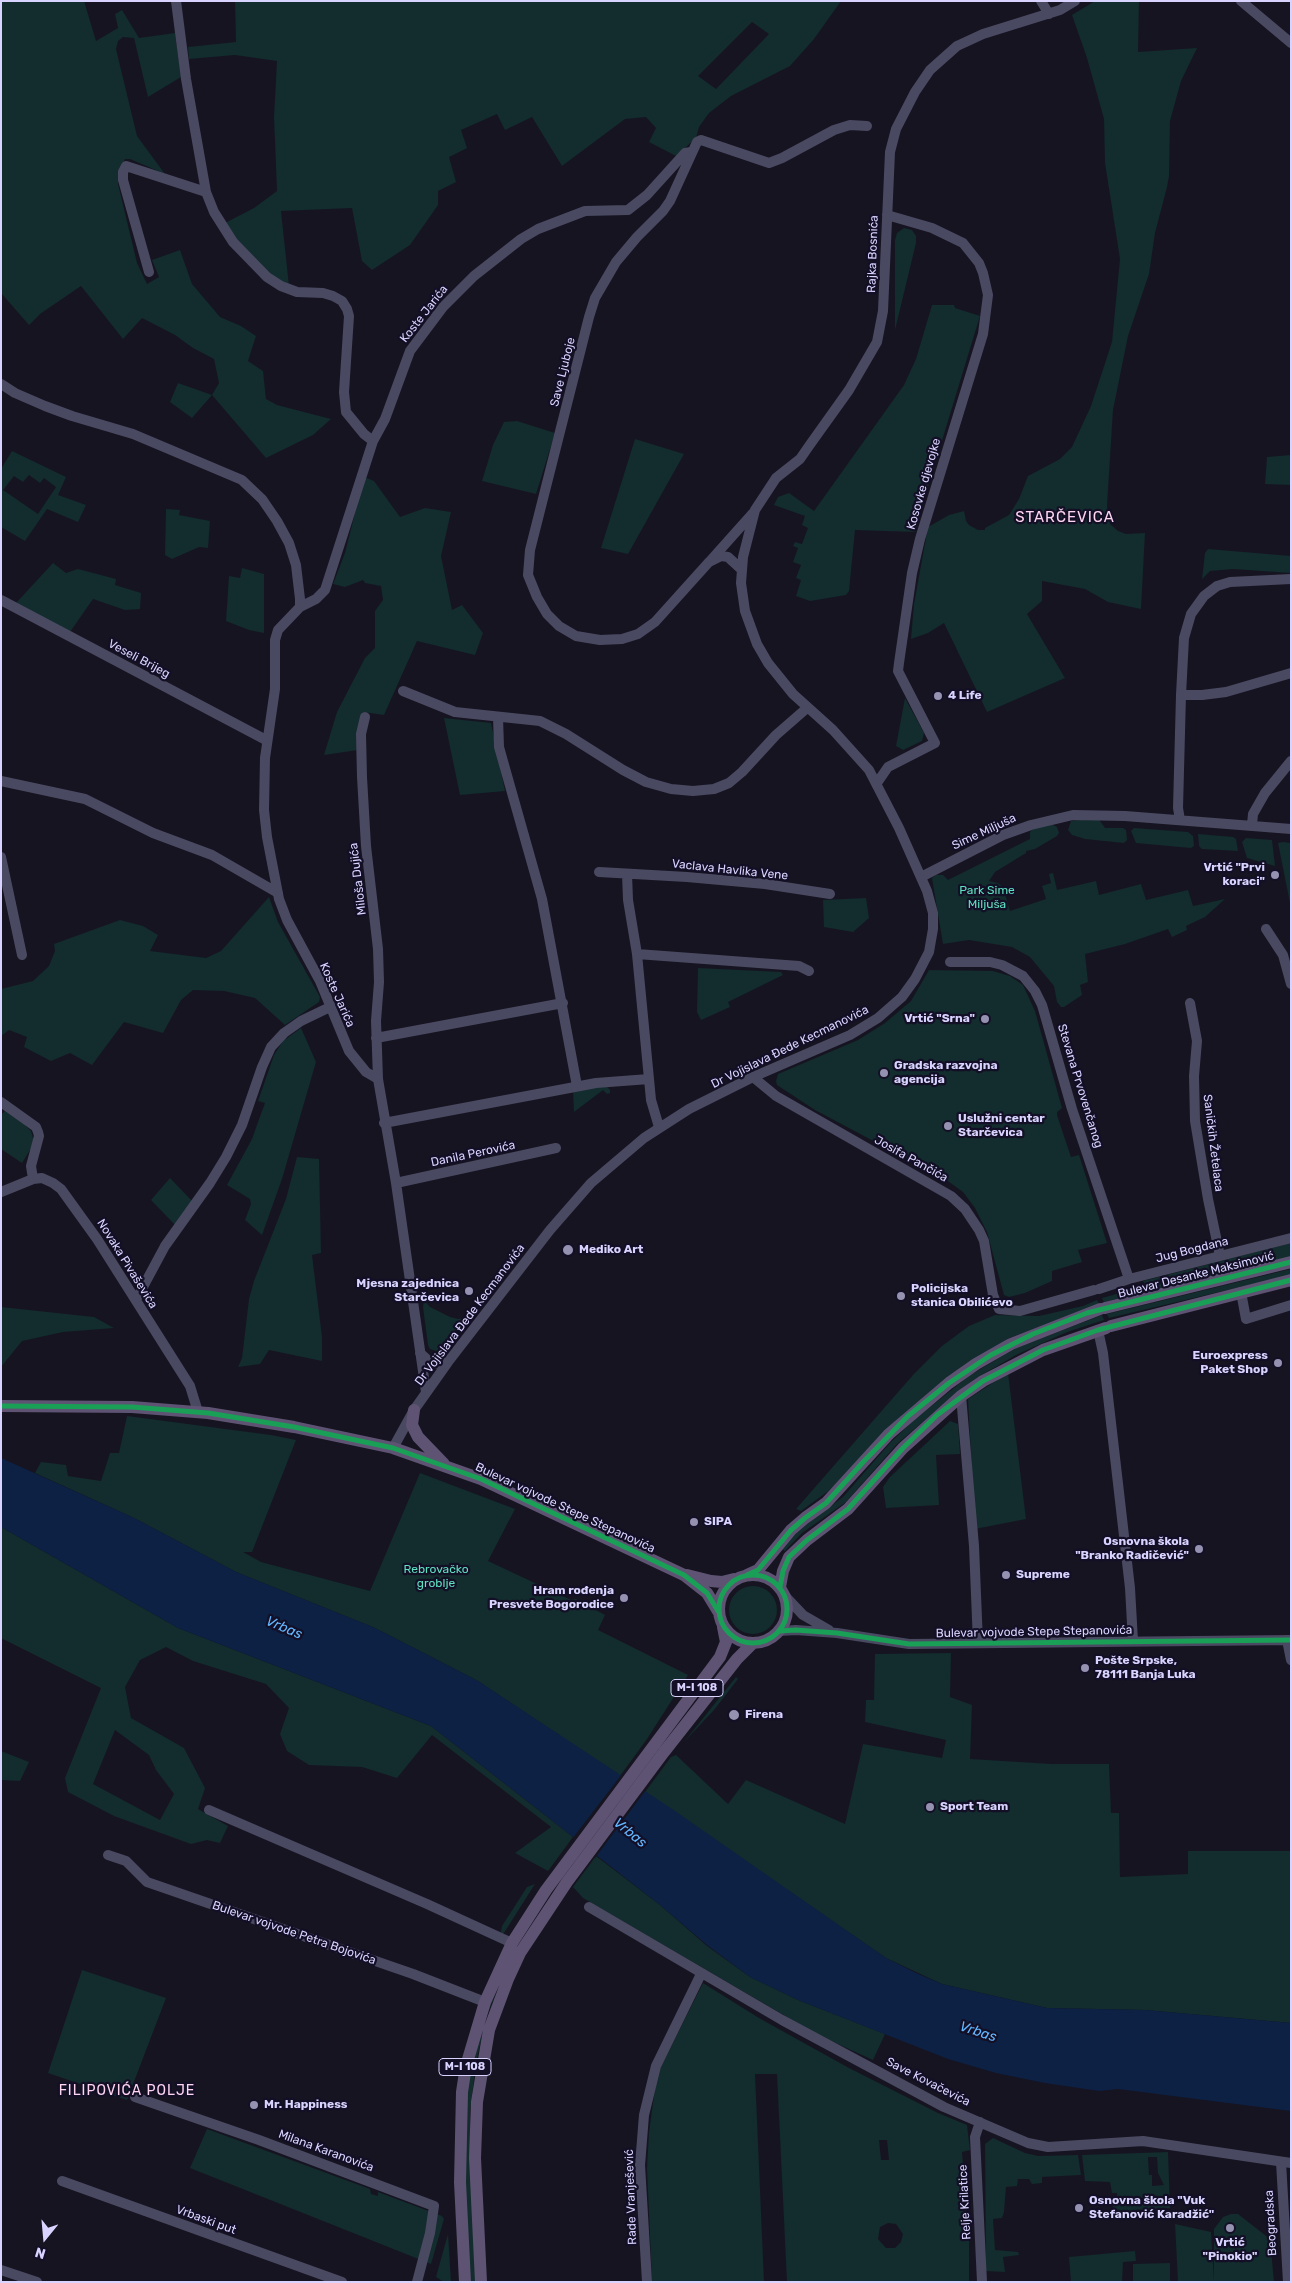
<!DOCTYPE html>
<html>
<head>
<meta charset="utf-8">
<style>
  body { margin:0 }
  #map { position:relative; width:1292px; height:2283px; overflow:hidden; background:#161421; font-family:Rubik,sans-serif }
  canvas { display:block }
  .frame { position:absolute; inset:0; border:2px solid #d9d4ff; pointer-events:none }
  .north { position:absolute; left:20px; top:2213px; width:50px; height:50px; -webkit-text-stroke:4px #130f26; paint-order:stroke; rotate:197deg; font-size:14px; font-weight:700; line-height:20px; text-align:center; color:#d9d4ff }
  .north::after { content:''; display:block; margin:auto; width:18px; height:22px; background:#d9d4ff; clip-path:polygon(50% 0,100% 100%,50% 72%,0 100%) }
</style>
</head>
<body>
<div id="map">
<canvas width="1292" height="2283"></canvas>
<div class="frame"></div>
<div class="north">N</div>
</div>
<script>
const ctx = document.querySelector('canvas').getContext('2d');
ctx.lineJoin = 'round';
function paint(path, color) { ctx.fillStyle = color; ctx.fill(path, 'evenodd'); }
const toPath = rows => new Path2D(rows.map(r => 'M' + r).join(''));
function trace(path, color, width, dash) { ctx.strokeStyle = color; ctx.lineWidth = width; ctx.lineCap = dash ? 'butt' : 'round'; ctx.setLineDash(dash || []); ctx.stroke(path); }
function drawText(font, color, halo, rows, align = 'center') {
  ctx.font = font + ' Rubik,sans-serif'; ctx.lineWidth = 4.5; ctx.setLineDash([]); ctx.textBaseline = 'middle'; ctx.strokeStyle = halo; ctx.fillStyle = color; for (const [text, x, y, turn = 0] of rows) {
    ctx.save(); ctx.translate(x, y); ctx.rotate((+turn || 0) * Math.PI / 180); ctx.textAlign = isNaN(turn) ? turn : align; if (halo) ctx.strokeText(text, 0, 0); ctx.fillText(text, 0, 0); ctx.restore();
  }
}
const green = toPath([
  [1,1,84,1,96,41,118,28,115,14,122,10,139,38,175,33,181,77,148,97,134,38,123,37,118,41,116,49,137,136,165,174,130,159,125,159,119,170,118,184,137,263,147,284,159,277,152,260,180,250,192,284,220,317,241,326,256,336,248,361,263,371,266,399,277,405,331,419,313,435,266,458,212,395,192,418,170,402,178,383,212,395,219,383,214,359,193,348,175,335,142,318,123,339,81,286,40,314,29,325,1,293],
  [235,1,841,1,814,39,790,66,731,96,709,113,699,127,696,138,676,156,649,142,656,128,646,117,625,119,562,166,532,117,505,130,497,114,461,130,467,148,449,157,456,182,438,191,438,205,410,245,372,270,362,261,352,208,281,211,289,286,271,275,234,237,225,223,254,208,277,191,274,117,277,61,235,55,189,59,188,47,236,42],
  [752,22,769,34,716,89,698,76],
  [1095,1,1139,1,1138,52,1197,48,1181,81,1170,121,1169,176,1167,187,1155,233,1149,274,1128,336,1113,410,1107,506,1110,524,1118,531,1126,534,1145,533,1141,609,1108,602,1085,589,1042,581,1042,601,1027,614,1065,678,987,712,944,623,928,633,911,639,914,604,928,527,949,515,964,511,966,521,969,525,978,530,985,530,985,528,1009,515,1019,499,1028,476,1060,459,1072,447,1091,406,1112,342,1120,259,1105,163,1104,119,1087,58,1072,15],
  [904,228,912,230,916,236,916,243,895,330,895,240,897,233],
  [932,305,954,305,955,308,980,316,922,506,916,532,855,530,849,591,846,595,810,601,796,596,801,580,796,578,801,565,793,562,798,548,793,546,795,542,802,544,808,528,802,525,805,516,774,505,778,497,789,493,814,511,904,385,916,359],
  [517,421,555,433,536,494,482,481,493,445,504,422],
  [635,439,684,454,628,554,601,548],
  [12,451,66,477,58,495,86,505,78,522,47,509,25,541,1,527,1,469],
  [14,476,23,482,29,475,40,483,44,478,56,487,38,514,3,490],
  [1291,455,1291,485,1265,484,1267,457],
  [364,477,374,481,400,517,425,508,451,512,441,556,452,610,462,605,483,633,475,655,417,641,384,715,363,712,360,720,358,750,324,755,337,712,365,658,375,648,375,611,383,600,381,586,365,583,363,580,345,587,333,584,345,553],
  [166,509,180,510,179,515,210,521,208,548,199,547,172,559,165,555],
  [1208,549,1291,556,1291,573,1233,569,1210,571,1202,579,1205,553],
  [53,563,66,573,78,569,116,579,115,585,141,593,140,609,125,610,93,599,70,632,16,603],
  [242,568,264,574,264,633,249,630,226,621,229,576,240,578],
  [905,698,924,733,922,741,903,750,896,746],
  [444,718,491,723,505,791,460,795],
  [1098,818,1105,828,1123,828,1126,830,1127,840,1124,843,1085,839,1072,835,1068,830,1071,821],
  [1051,824,1057,827,1059,833,1057,836,1035,849,1026,851,1026,853,995,872,989,881,998,883,1003,887,1010,911,1046,899,1042,886,1051,883,1049,874,1053,873,1057,890,1096,881,1099,895,1141,884,1146,900,1188,890,1193,906,1225,899,1205,917,1186,926,1187,930,1172,937,1168,929,1125,944,1085,954,1088,982,1080,985,1082,995,1064,1007,1061,1007,1057,1002,1054,986,1030,957,1012,947,969,940,943,944,932,878,936,875,943,875,948,880,1030,839,1030,832,1034,828],
  [1134,828,1188,832,1193,836,1194,846,1191,848,1136,843,1131,831],
  [1198,834,1233,837,1236,839,1238,851,1202,849,1199,846],
  [1246,838,1272,840,1275,866,1247,858,1242,842],
  [1283,842,1291,843,1290,903,1278,843],
  [269,897,278,922,320,997,319,1002,285,1025,255,998,224,991,193,990,181,1000,163,1033,124,1022,92,1065,70,1053,51,1061,24,1047,27,1037,9,1030,1,1036,1,989,33,981,49,966,55,951,54,944,120,920,143,926,158,935,150,951,206,958,221,951],
  [866,898,869,918,853,932,824,927,823,900],
  [698,968,781,972,783,975,728,1002,730,1007,701,1020,697,1012],
  [929,970,993,971,1010,976,1023,985,1035,1011,1062,1108,1057,1112,1057,1115,1071,1157,1079,1155,1107,1243,1078,1250,1082,1262,1052,1271,1052,1281,1025,1293,1009,1297,1004,1295,987,1232,975,1208,963,1192,945,1179,815,1110,777,1085,776,1081,778,1074,858,1040,885,1023,911,1001],
  [301,1028,316,1062,282,1179,262,1235,245,1220,251,1204,250,1199,227,1185,252,1139,258,1122,265,1103,258,1101,274,1055,283,1041],
  [606,1086,610,1090,610,1093,607,1094,603,1090,574,1112,573,1091],
  [5,1111,24,1124,31,1131,33,1138,33,1145,22,1163,1,1149,1,1115],
  [297,1157,319,1159,321,1253,312,1255,322,1337,322,1361,269,1350,260,1364,238,1367,242,1358,249,1299,254,1281,286,1199],
  [170,1178,194,1203,176,1226,151,1200],
  [1291,1243,1291,1258,1104,1302,1102,1298,1146,1286,1143,1281],
  [1291,1269,1291,1275,1109,1318,1107,1314],
  [424,1300,430,1307,450,1317,458,1319,469,1317,445,1349,440,1352,430,1349,428,1345,423,1307],
  [1097,1300,1099,1304,1007,1339,827,1492,801,1511,796,1509,913,1375,942,1346,969,1326,995,1315,1039,1316,1083,1306],
  [1,1307,94,1317,114,1328,63,1332,22,1341,1,1367],
  [1102,1315,1104,1320,1067,1332,1016,1355,975,1379,954,1395,897,1444,846,1502,802,1533,785,1551,782,1549,786,1542,807,1524,843,1497,890,1443,915,1419,969,1376,1016,1348],
  [1008,1373,1026,1519,975,1529,968,1399],
  [127,1416,271,1435,296,1440,252,1552,243,1552,261,1562,370,1591,420,1473,515,1509,488,1561,571,1600,576,1599,605,1615,598,1630,688,1675,647,1739,620,1776,478,1681,375,1628,236,1572,134,1518,35,1473,41,1462,66,1465,68,1476,101,1481,110,1453,119,1453],
  [950,1421,958,1424,960,1454,936,1455,939,1505,886,1508,883,1487,890,1477],
  [1,1527,178,1628,431,1726,573,1837,548,1871,515,1853,551,1827,432,1735,397,1778,362,1767,309,1765,287,1751,280,1734,289,1708,266,1684,193,1661,166,1647,140,1660,125,1687,131,1718,184,1748,205,1788,198,1809,228,1826,220,1843,207,1840,191,1844,114,1816,68,1792,65,1778,101,1688,1,1638],
  [115,1730,149,1755,156,1770,174,1794,160,1820,93,1784],
  '729 1610a24 24 0 1 1 48 0a24 24 0 1 1-48 0Z',
  [951,1653,950,1697,972,1705,970,1759,1052,1764,1109,1764,1111,1813,1119,1813,1120,1877,1188,1874,1188,1851,1291,1851,1291,2023,1145,2010,1047,2008,942,1984,886,1958,645,1792,671,1757,676,1755,728,1804,746,1780,845,1824,863,1744,942,1758,946,1740,865,1722,866,1700,874,1700,875,1654],
  [736,1677,738,1679,714,1710,684,1742],
  [1,1751,29,1762,20,1781,1,1780],
  [596,1856,660,1905,707,1946,750,1977,798,2000,885,2034,873,2060,818,2035,583,1898,573,1887],
  [535,1884,502,1936,500,1936,502,1926,527,1887],
  [82,1970,166,1998,127,2100,48,2073],
  [703,1983,759,2018,849,2068,938,2113,967,2125,970,2150,962,2152,969,2241,969,2282,787,2282,777,2074,755,2074,764,2282,652,2282,647,2168,649,2132,657,2074],
  [879,2140,887,2140,889,2160,881,2160],
  [888,2223,896,2224,903,2234,901,2242,895,2248,886,2248,878,2239,880,2227],
  [497,1990,486,2018,476,2063,470,2111,470,2162,476,2282,470,2282,464,2171,466,2089,481,2020],
  [207,2129,370,2189,371,2194,378,2196,378,2192,442,2216,444,2219,431,2264,190,2168],
  [993,2138,1025,2153,1038,2156,1078,2155,1081,2175,1042,2177,1042,2183,1032,2184,1029,2179,1018,2179,1017,2186,1006,2187,1004,2212,1002,2218,993,2219,995,2250,1018,2252,1019,2255,1003,2257,1005,2272,986,2271,985,2144],
  [1168,2152,1170,2208,1133,2210,1134,2218,1114,2217,1113,2205,1118,2205,1117,2193,1112,2193,1110,2182,1085,2181,1082,2155],
  [1148,2157,1157,2157,1158,2173,1164,2185,1152,2186,1152,2175,1149,2175],
  [1231,2214,1238,2214,1270,2239,1274,2282,1178,2282,1175,2224,1211,2232,1214,2281,1214,2229,1223,2217],
  [448,2234,451,2282,444,2282,436,2277],
  [1135,2251,1136,2261,1123,2262,1122,2282,1071,2282,1069,2257],
  [1170,2263,1170,2282,1133,2282,1133,2264]
]);
const water = toPath([
  [1,1458,134,1518,236,1572,375,1628,478,1681,675,1811,886,1958,916,1973,942,1984,1047,2008,1145,2010,1291,2023,1291,2111,1118,2089,1099,2091,1045,2083,996,2073,948,2059,798,2000,750,1977,707,1945,660,1905,431,1726,178,1628,1,1527]
]);
const pier = toPath([
  [622,1774,646,1790,595,1858,572,1839]
]);
const minor = toPath([
  [176,1,186,79,203,175,206,192,214,212,233,242,267,277,281,286,297,292,323,293,333,296,342,301,347,309,349,316,344,392,346,412,364,434,373,441],
  [1041,1,1049,14],
  [1241,1,1291,43],
  [149,272,123,180,123,172,126,166,206,192],
  [1,384,15,393,45,406,72,416,133,434,242,480,262,499,277,521,289,543,296,565,300,599,300,607,278,630,275,640,275,689,265,758,264,810,267,837,279,899,287,920,320,981,349,1051,366,1072,378,1079,396,1183,426,1392],
  [711,560,753,513],
  [741,569,728,557,721,556,709,562,655,622,638,634,622,639,600,640,576,636,559,626,547,614,537,597,528,575,530,550,589,317,595,298,616,262,637,237,663,211,670,201,697,142,701,140,769,163,782,158,834,130,850,125,867,126],
  [1,600,266,740],
  [300,607,316,599,325,590,373,441,385,419,410,351,443,307,474,276,521,239,538,229,585,211,628,210,647,195,685,153,691,152],
  [403,691,455,712,540,721,566,734,623,770,646,782,671,789,693,791,714,789,729,783,742,772,776,735,807,708],
  [1181,695,1202,695,1226,692,1291,673],
  [365,717,361,734,362,777,366,846,378,949,379,982,376,1021,378,1079],
  [498,717,499,747,542,899,577,1086],
  [1,781,85,799,153,833,212,855,278,893],
  [877,783,888,767,935,743,898,671,899,663,912,573,920,539,983,334,988,295,983,273,979,263,963,243,932,228,887,215],
  [1180,820,1178,808,1181,695,1184,638,1191,614,1204,596,1217,586,1230,582,1291,579],
  [1252,825,1253,814,1265,793,1291,761],
  [1,857,22,955],
  [599,872,687,877,765,884,830,894],
  [627,874,628,900,637,954,651,1100,659,1127],
  [921,877,1003,835,1031,825,1073,815,1125,816,1291,829],
  [1266,929,1283,955,1291,984],
  [637,954,799,966,809,971],
  [950,962,990,962,1002,965,1023,976,1035,991,1042,1005,1072,1109,1129,1279],
  [1190,1003,1197,1041,1194,1076,1195,1121,1208,1199,1220,1256],
  [376,1038,563,1003],
  [753,1077,776,1096,951,1196,965,1209,979,1230,984,1241,993,1295,999,1309,1020,1311,1094,1290],
  [1,1102,36,1127,38,1132,39,1136,31,1166,33,1179],
  [384,1123,596,1083,649,1079],
  [396,1183,556,1148],
  [1,1192,33,1179,42,1178,53,1183,61,1189,97,1239,190,1386,198,1412],
  [1099,1289,1129,1279,1291,1238],
  [1241,1292,1246,1319,1291,1305],
  [136,1300,165,1246,210,1183,226,1157,242,1125,262,1067,271,1047,284,1033,301,1021,330,1007],
  [1098,1330,1103,1353,1130,1588,1133,1641],
  [420,1353,431,1363,439,1364,448,1362],
  [961,1396,974,1546,978,1643],
  [393,1448,414,1410,448,1362,550,1230,591,1183,644,1138,689,1109,753,1077,850,1035,878,1018,902,997,915,979,929,952,933,929,933,913,927,891,899,828,869,770,833,730,793,694,768,663,757,644,745,611,741,583,743,557,755,510,776,478,800,459,809,446,849,390,877,342,883,311,890,152,896,129,915,92,930,70,957,46,983,34,1060,10,1075,1],
  [785,1596,803,1615,829,1630],
  [779,1631,796,1630,837,1633,909,1644,1291,1640],
  [1287,1640,1291,1660],
  [209,1810,427,1904,512,1943],
  [108,1855,126,1861,147,1882,413,1974,485,2002],
  [589,1907,782,2020,944,2107,1028,2143,1048,2147,1143,2141,1291,2163],
  [135,2097,259,2140,434,2206,430,2233,417,2282],
  [980,2122,975,2137,982,2282],
  [1281,2162,1288,2282],
  [62,2181,342,2282],
  [1,2270,37,2282],
  [647,2282,640,2165,644,2115,656,2066,701,1974]
]);
const major = toPath([
  [1105,1308,1291,1262],
  [1111,1326,1291,1280],
  [1,1406,132,1407,208,1413,294,1427,393,1448,481,1479,684,1575,707,1593,718,1611],
  [414,1410,412,1425,418,1437,444,1464],
  '719 1609a34 34 0 1 1 68 0a34 34 0 1 1-68 0Z',
  [687,1575,711,1581,722,1582,734,1579],
  [747,1575,758,1570,791,1530,805,1518,826,1503,889,1434,949,1383,976,1364,1011,1344,1100,1309],
  [780,1587,783,1571,789,1557,807,1540,848,1509,903,1448,961,1396,983,1381,1043,1350,1106,1328],
  [465,2282,460,2182,462,2092,466,2066,485,2002,512,1943,546,1890,720,1657,726,1642,723,1627],
  [481,2282,475,2158,477,2102,489,2030,508,1979,520,1953,567,1882,664,1752,737,1659,753,1643]
]);
const cycleway = toPath([
  [1,1406,132,1407,208,1413,294,1427,393,1448,481,1479,684,1575,707,1593,718,1611],
  '719 1609a34 34 0 1 1 68 0a34 34 0 1 1-68 0Z',
  [747,1575,758,1570,791,1530,805,1518,826,1503,865,1460,908,1416,949,1383,991,1355,1033,1334,1087,1313,1291,1262],
  [780,1587,783,1571,789,1557,807,1540,848,1509,903,1448,937,1415,983,1381,1043,1350,1098,1330,1291,1280],
  [779,1631,796,1630,837,1633,909,1644,1291,1640]
]);
const markers = [
  [938,696,5,"#9591b1"],
  [1275,875,5,"#9591b1"],
  [985,1019,5,"#9591b1"],
  [884,1073,5,"#9591b1"],
  [948,1126,5,"#9591b1"],
  [568,1250,6,"#9591b1"],
  [469,1291,5,"#9591b1"],
  [901,1296,5,"#9591b1"],
  [1278,1363,5,"#9591b1"],
  [694,1522,5,"#9591b1"],
  [1199,1549,5,"#9591b1"],
  [1006,1575,5,"#9591b1"],
  [624,1598,5,"#9591b1"],
  [1085,1668,5,"#9591b1"],
  [734,1715,6,"#9591b1"],
  [930,1807,5,"#9591b1"],
  [254,2105,5,"#9591b1"],
  [1079,2208,5,"#9591b1"],
  [1230,2228,5,"#9591b1"]
];
const shields = [
  [697,1688,52],
  [465,2067,52]
];
const shieldNames = [
  ["M-I 108",697,1688],
  ["M-I 108",465,2067]
];
const streetNames = [
  ["Rajka Bosnića",873,254,-88],
  ["Koste Jarića",424,314,-52],
  ["Save Ljuboje",563,372,-76],
  ["Kosovke djevojke",924,484,-74],
  ["Veseli Brijeg",139,659,28],
  ["Sime Miljuša",984,832,-25],
  ["Vaclava Havlika Vene",730,870,6],
  ["Miloša Dujića",358,879,-97],
  ["Koste Jarića",337,995,66],
  ["Dr Vojislava Đede Kecmanovića",790,1047,-26],
  ["Stevana Prvovenčanog",1080,1086,73],
  ["Saničkih Žetelaca",1213,1143,83],
  ["Danila Perovića",473,1154,-12],
  ["Josifa Pančića",911,1159,29],
  ["Jug Bogdana",1192,1250,-14],
  ["Novaka Pivaševića",127,1264,58],
  ["Bulevar Desanke Maksimović",1196,1275,-14],
  ["Dr Vojislava Đede Kecmanovića",470,1315,-53],
  ["Bulevar vojvode Stepe Stepanovića",565,1508,25],
  ["Bulevar vojvode Stepe Stepanovića",1034,1632,-1],
  ["Bulevar vojvode Petra Bojovića",294,1933,19],
  ["Save Kovačevića",928,2082,27],
  ["Milana Karanovića",326,2151,20],
  ["Rade Vranješević",631,2197,-92],
  ["Relje Krilatice",965,2202,-93],
  ["Vrbaski put",206,2220,20],
  ["Beogradska",1271,2223,-93]
];
const poiNames = [
  ["4 Life",948,696],
  ["Vrtić \"Prvi",1265,868,"right"],
  ["koraci\"",1265,882,"right"],
  ["Vrtić \"Srna\"",975,1019,"right"],
  ["Gradska razvojna",894,1066],
  ["agencija",894,1080],
  ["Uslužni centar",958,1119],
  ["Starčevica",958,1133],
  ["Mediko Art",579,1250],
  ["Mjesna zajednica",459,1284,"right"],
  ["Starčevica",459,1298,"right"],
  ["Policijska",911,1289],
  ["stanica Obilićevo",911,1303],
  ["Euroexpress",1268,1356,"right"],
  ["Paket Shop",1268,1370,"right"],
  ["SIPA",704,1522],
  ["Osnovna škola",1189,1542,"right"],
  ["\"Branko Radičević\"",1189,1556,"right"],
  ["Supreme",1016,1575],
  ["Hram rođenja",614,1591,"right"],
  ["Presvete Bogorodice",614,1605,"right"],
  ["Pošte Srpske,",1095,1661],
  ["78111 Banja Luka",1095,1675],
  ["Firena",745,1715],
  ["Sport Team",940,1807],
  ["Mr. Happiness",264,2105],
  ["Osnovna škola \"Vuk",1089,2201],
  ["Stefanović Karadžić\"",1089,2215],
  ["Vrtić",1230,2243,"center"],
  ["\"Pinokio\"",1230,2257,"center"]
];
const parkNames = [
  ["Park Sime",987,891],
  ["Miljuša",987,905],
  ["Rebrovačko",436,1570],
  ["groblje",436,1584]
];
const waterNames = [
  ["Vrbas",284,1628,23],
  ["Vrbas",630,1833,39],
  ["Vrbas",978,2032,18]
];
const neighbourhoodNames = [
  ["FILIPOVIĆA POLJE",127,2091]
];
const quarterNames = [
  ["STARČEVICA",1065,518]
];
paint(green, '#132c2d');
paint(water, '#0d2144');
paint(pier, '#161421');
trace(minor, '#4a4962', 10);
trace(major, '#5e5373', 12);
trace(cycleway, '#1a9f57', 5);
for (const [x, y, r, color] of markers) { const dot = new Path2D(); dot.arc(x, y, r, 0, 2 * Math.PI); ctx.fillStyle = color; ctx.fill(dot); trace(dot, '#130f26', 2); }
for (const [x, y, w] of shields) { const box = new Path2D(); box.roundRect(x - w / 2, y - 8.5, w, 17, 4); ctx.fillStyle = '#130f26'; ctx.fill(box); trace(box, '#d9d4ff', 1); }
drawText('bold 11px', '#d9d4ff', null, shieldNames);
drawText('12px', '#d9d4ff', '#130f26', streetNames);
drawText('bold 12px', '#d9d4ff', '#130f26', poiNames, 'left');
drawText('12px', '#5fe0c0', '#130f26', parkNames);
drawText('italic 14px', '#62b6ff', '#130f26', waterNames);
ctx.letterSpacing = '1px';
drawText('14px', '#ffd6f0', '#130f26', neighbourhoodNames);
ctx.letterSpacing = '0px';
ctx.letterSpacing = '1px';
drawText('15px', '#ffd6f0', '#130f26', quarterNames);
ctx.letterSpacing = '0px';
</script>
</body>
</html>
